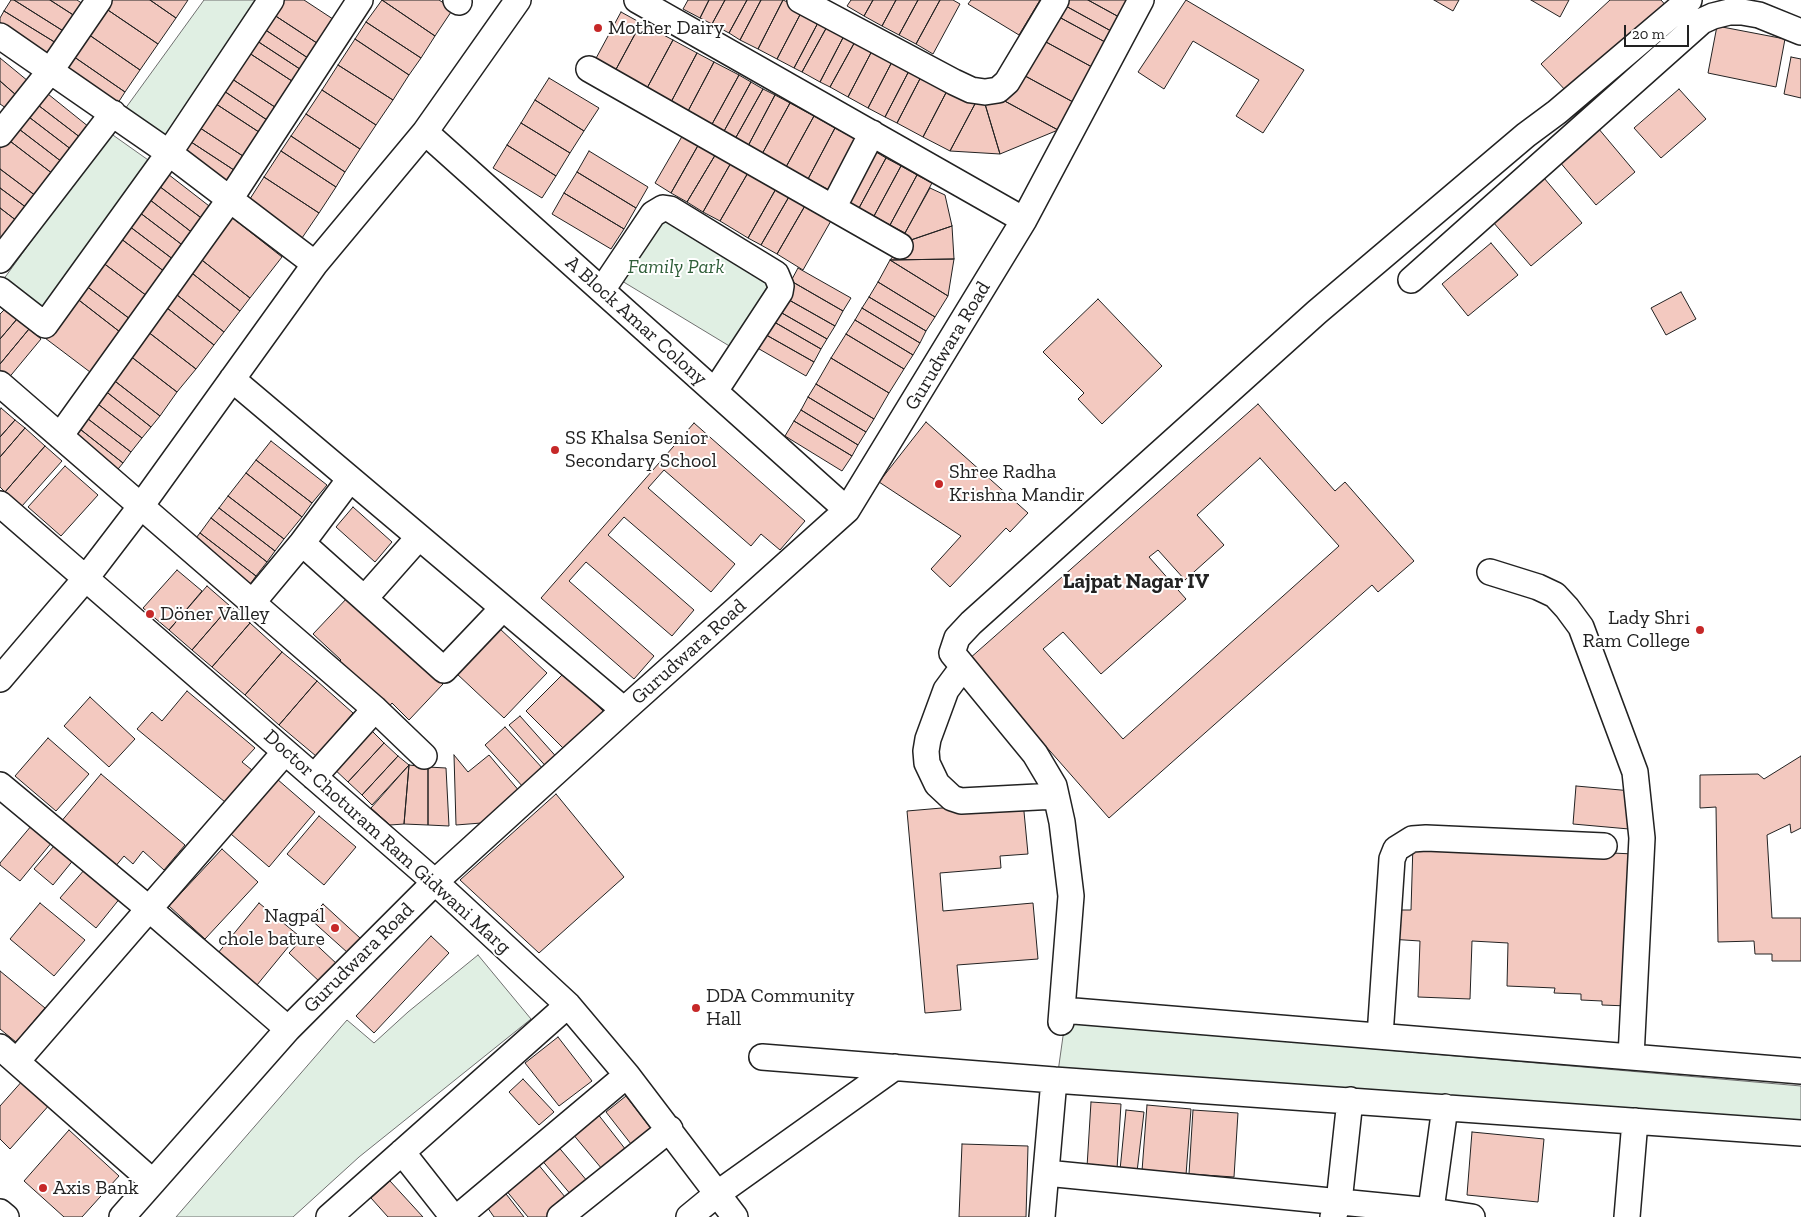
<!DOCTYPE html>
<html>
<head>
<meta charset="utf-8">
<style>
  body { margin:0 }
  #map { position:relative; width:1801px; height:1217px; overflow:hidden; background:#fff; font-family:"Zilla Slab",serif }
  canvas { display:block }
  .scale { position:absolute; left:1624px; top:25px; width:65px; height:22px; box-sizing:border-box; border:2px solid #222; border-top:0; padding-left:6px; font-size:15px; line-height:18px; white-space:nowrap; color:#222; -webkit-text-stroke:4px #fff; paint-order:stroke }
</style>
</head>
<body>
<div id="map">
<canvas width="1801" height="1217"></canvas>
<div class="scale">20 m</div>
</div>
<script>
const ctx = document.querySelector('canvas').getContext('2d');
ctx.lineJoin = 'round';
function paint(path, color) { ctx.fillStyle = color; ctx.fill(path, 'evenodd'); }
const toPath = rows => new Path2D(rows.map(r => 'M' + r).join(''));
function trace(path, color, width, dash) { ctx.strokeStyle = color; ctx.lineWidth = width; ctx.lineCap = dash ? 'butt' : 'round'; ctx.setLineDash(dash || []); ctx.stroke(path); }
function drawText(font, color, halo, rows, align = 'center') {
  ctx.font = font + ' "Zilla Slab",serif'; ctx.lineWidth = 4; ctx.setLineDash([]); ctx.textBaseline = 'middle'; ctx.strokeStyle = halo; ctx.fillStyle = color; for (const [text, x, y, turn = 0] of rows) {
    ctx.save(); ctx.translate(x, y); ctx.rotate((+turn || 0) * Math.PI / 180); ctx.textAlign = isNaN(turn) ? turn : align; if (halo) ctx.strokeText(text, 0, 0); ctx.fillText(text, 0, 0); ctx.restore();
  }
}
const green = toPath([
  [204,0,267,0,166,139,125,109,204,0],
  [110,133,151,162,44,310,3,280,110,133],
  [658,210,772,279,731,347,617,278,658,210],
  [478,955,531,1019,359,1157,293,1217,176,1217,347,1020,374,1043,408,1012,478,955],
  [1065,1022,1801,1086,1801,1129,1057,1079,1065,1022]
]);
const building = toPath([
  [11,0,14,0,68,34,61,46,4,11,11,0],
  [14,0,50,0,78,18,68,34,14,0],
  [50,0,77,0,86,6,78,18,50,0],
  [102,0,150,0,176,18,158,44,99,4,102,0],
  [150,0,188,0,176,18,150,0],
  [275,0,304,0,339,23,323,47,268,11,275,0],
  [382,0,439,0,453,9,435,36,382,0],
  [382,0,435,36,421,58,366,22,382,0],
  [688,0,709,0,700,18,683,9,688,0],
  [709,0,725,0,712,24,700,18,709,0],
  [725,0,747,0,729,33,712,24,725,0],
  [747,0,761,0,740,40,729,33,747,0],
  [761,0,783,0,758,49,740,40,761,0],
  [783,0,803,9,777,59,758,49,783,0],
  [851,0,873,0,864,16,847,6,851,0],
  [873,0,896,0,882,26,864,16,873,0],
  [896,0,918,0,899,35,882,26,896,0],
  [918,0,940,0,916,44,899,35,918,0],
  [940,0,953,0,960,4,933,54,916,44,940,0],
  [971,0,1040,0,1019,35,968,4,971,0],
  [1055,0,1111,31,1105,42,1048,11,1055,0],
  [1055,0,1088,0,1119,17,1111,31,1055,0],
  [1088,0,1128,0,1119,17,1088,0],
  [1186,0,1304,70,1263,133,1236,116,1259,80,1193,41,1164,89,1138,72,1186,0],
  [1434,0,1459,0,1453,11,1434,0],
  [1531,0,1569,0,1560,17,1531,0],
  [1610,0,1661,0,1668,8,1567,92,1541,64,1610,0],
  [99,4,158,44,140,70,82,30,99,4],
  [803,9,820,19,794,68,777,59,803,9],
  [4,11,61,46,54,57,0,23,0,18,4,11],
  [268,11,323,47,314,62,258,25,268,11],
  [1048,11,1105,42,1092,67,1035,36,1048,11],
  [621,12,641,23,614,73,594,62,621,12],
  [820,19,829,23,802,72,794,68,820,19],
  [366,22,421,58,409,75,355,39,366,22],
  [641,23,673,40,646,90,614,73,641,23],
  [829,23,846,32,820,82,802,72,829,23],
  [258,25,314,62,306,73,251,37,258,25],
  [1717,26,1785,39,1776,87,1708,73,1717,26],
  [82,30,140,70,125,92,67,52,82,30],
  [846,32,857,38,830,87,820,82,846,32],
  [1035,36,1092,67,1073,102,1016,71,1035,36],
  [251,37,306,73,298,85,243,49,251,37],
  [857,38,874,47,848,97,830,87,857,38],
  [355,39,409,75,393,100,338,65,355,39],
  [673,40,697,53,670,104,646,90,673,40],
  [874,47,894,58,868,108,848,97,874,47],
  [243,49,298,85,281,111,226,75,243,49],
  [67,52,125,92,116,106,57,66,67,52],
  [697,53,714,62,687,113,670,104,697,53],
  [1791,57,1801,59,1801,98,1784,94,1791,57],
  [0,58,28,81,16,95,0,81,0,58],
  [894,58,911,67,885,117,868,108,894,58],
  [714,62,739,75,711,126,687,113,714,62],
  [338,65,393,100,376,125,322,90,338,65],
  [911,67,923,73,897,123,885,117,911,67],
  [1016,71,1073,102,1058,130,1001,99,1016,71],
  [923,73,949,87,923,137,897,123,923,73],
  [226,75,281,111,273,124,218,87,226,75],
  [739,75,751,82,723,133,711,126,739,75],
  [549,78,599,108,584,131,535,100,549,78],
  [0,81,16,95,6,108,0,104,0,81],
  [751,82,763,89,735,139,723,133,751,82],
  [218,87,273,124,265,136,210,100,218,87],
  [949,87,976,102,950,151,923,137,949,87],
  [763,89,775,95,748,146,735,139,763,89],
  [1679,89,1706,119,1661,158,1634,128,1679,89],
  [43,90,89,127,81,138,34,102,43,90],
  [322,90,376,125,360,149,306,114,322,90],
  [775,95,790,103,762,154,748,146,775,95],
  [1001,99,1058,130,1000,154,985,104,1001,99],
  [210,100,265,136,249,160,194,124,210,100],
  [535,100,584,131,570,153,521,123,535,100],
  [34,102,81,138,72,150,25,114,34,102],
  [976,102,985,104,1000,154,950,151,976,102],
  [790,103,814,116,786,167,762,154,790,103],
  [25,114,72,150,62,162,15,126,25,114],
  [306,114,360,149,345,172,291,136,306,114],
  [814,116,835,128,808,179,786,167,814,116],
  [521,123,570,153,556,176,507,145,521,123],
  [194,124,249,160,240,174,185,138,194,124],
  [15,126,62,162,53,174,6,138,15,126],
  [835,128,861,142,833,192,808,179,835,128],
  [1598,128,1635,172,1596,205,1559,161,1598,128],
  [684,133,700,142,671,193,655,183,684,133],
  [291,136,345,172,336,187,281,151,291,136],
  [6,138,53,174,36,196,0,169,0,146,6,138],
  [185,138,240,174,233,185,178,148,185,138],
  [700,142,717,152,687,202,671,193,700,142],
  [507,145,556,176,542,198,493,168,507,145],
  [871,149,886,158,859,208,844,200,871,149],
  [281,151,336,187,319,213,264,177,281,151],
  [589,151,648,187,636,208,577,172,589,151],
  [717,152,732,161,703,212,687,202,717,152],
  [886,158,901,166,874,216,859,208,886,158],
  [732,161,749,171,720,221,703,212,732,161],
  [901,166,917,175,890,225,874,216,901,166],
  [0,169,36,196,27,208,0,188,0,169],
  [164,171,213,209,204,220,155,183,164,171],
  [749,171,777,187,748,238,720,221,749,171],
  [577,172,636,208,624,229,564,193,577,172],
  [917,175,932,183,905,233,890,225,917,175],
  [264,177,319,213,302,238,248,202,264,177],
  [1544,178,1582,223,1531,266,1493,222,1544,178],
  [155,183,204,220,194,234,145,196,155,183],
  [777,187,790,195,761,245,748,238,777,187],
  [0,188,27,208,17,221,0,208,0,188],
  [930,188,945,195,952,226,905,242,905,233,930,188],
  [564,193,624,229,611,249,552,214,564,193],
  [790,195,806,204,777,254,761,245,790,195],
  [145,196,194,234,185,247,135,209,145,196],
  [806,204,832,219,803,270,777,254,806,204],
  [0,208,17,221,0,243,0,208],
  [135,209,185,247,174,260,125,223,135,209],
  [230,216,282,257,250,298,198,257,230,216],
  [125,223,174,260,165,272,116,235,125,223],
  [952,226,954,259,890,260,905,242,952,226],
  [116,235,165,272,147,296,98,259,116,235],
  [1491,243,1518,275,1468,316,1442,284,1491,243],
  [198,257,250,298,240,311,188,270,198,257],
  [98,259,147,296,130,319,81,282,98,259],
  [954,259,948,296,890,260,954,259],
  [890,260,948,296,935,317,878,282,890,260],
  [798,268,851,298,843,311,791,281,798,268],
  [188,270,240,311,224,332,172,291,188,270],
  [791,281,843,311,835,326,782,296,791,281],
  [81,282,130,319,120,332,71,294,81,282],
  [878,282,935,317,926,331,869,297,878,282],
  [172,291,224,332,214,345,162,304,172,291],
  [1681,292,1696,319,1666,335,1651,308,1681,292],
  [71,294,120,332,90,372,41,335,71,294],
  [782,296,835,326,827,339,775,309,782,296],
  [869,297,926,331,920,343,862,308,869,297],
  [1098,299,1162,366,1102,424,1078,399,1084,393,1043,352,1098,299],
  [162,304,214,345,196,369,143,328,162,304],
  [862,308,920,343,913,355,855,320,862,308],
  [5,309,17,319,0,339,0,314,5,309],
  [775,309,827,339,821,349,769,319,775,309],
  [17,319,29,329,0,364,0,339,17,319],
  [769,319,821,349,814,362,761,332,769,319],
  [855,320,913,355,904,369,846,334,855,320],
  [143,328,196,369,177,392,125,352,143,328],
  [29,329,41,339,7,380,0,374,0,364,29,329],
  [761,332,814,362,806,376,754,346,761,332],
  [846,334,904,369,889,393,831,358,846,334],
  [125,352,177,392,160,416,107,375,125,352],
  [831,358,889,393,874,419,816,384,831,358],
  [107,375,160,416,151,427,99,386,107,375],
  [816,384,874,419,866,432,808,397,816,384],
  [99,386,151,427,142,438,90,398,99,386],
  [808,397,866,432,858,445,801,410,808,397],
  [90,398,142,438,131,452,79,412,90,398],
  [1258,404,1335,491,1345,482,1414,561,1378,592,1372,585,1109,818,969,659,1258,404],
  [1260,458,1339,546,1123,739,1043,649,1063,632,1101,674,1186,599,1149,557,1158,550,1185,580,1224,545,1197,515,1260,458],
  [1,408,15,420,0,437,0,410,1,408],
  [801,410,858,445,852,456,794,421,801,410],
  [79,412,131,452,123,463,71,422,79,412],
  [15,420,25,428,0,457,0,437,15,420],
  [794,421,852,456,842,471,785,436,794,421],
  [71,422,123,463,114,474,62,434,71,422],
  [926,422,1028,513,1010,532,1006,528,950,587,931,569,961,536,879,482,926,422],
  [694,423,805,521,780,550,761,534,751,546,664,470,648,488,735,564,711,592,624,517,608,535,694,610,672,636,586,562,569,581,654,656,634,679,541,598,694,423],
  [25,428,45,446,5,492,0,487,0,457,25,428],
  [271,441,327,485,312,503,256,460,271,441],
  [45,446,62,461,22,506,5,492,45,446],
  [256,460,312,503,302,517,246,473,256,460],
  [65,466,98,495,61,536,28,507,65,466],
  [246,473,302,517,284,539,228,496,246,473],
  [228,496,284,539,275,551,219,508,228,496],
  [353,507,392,542,375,562,336,527,353,507],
  [219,508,275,551,267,562,211,518,219,508],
  [211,518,267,562,256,576,200,533,211,518],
  [200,533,256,576,248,587,192,543,200,533],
  [177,570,202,591,169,630,143,608,177,570],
  [207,586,230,606,192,650,169,630,207,586],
  [349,596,443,684,409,720,392,703,387,709,332,669,341,660,313,634,349,596],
  [230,606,250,623,212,667,192,650,230,606],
  [250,623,282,652,245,695,212,667,250,623],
  [499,628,547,673,504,718,456,673,499,628],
  [282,652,317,681,279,725,245,695,282,652],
  [564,673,603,711,565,750,526,711,564,673],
  [317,681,353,713,316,756,279,725,317,681],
  [187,691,255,748,242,762,252,770,225,802,137,729,152,712,162,721,187,691],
  [90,697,135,739,109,767,64,726,90,697],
  [520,716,560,761,550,771,509,725,520,716],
  [368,727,384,743,348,782,331,766,368,727],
  [505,727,544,770,524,788,485,745,505,727],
  [48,738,89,774,56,811,15,776,48,738],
  [384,743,398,756,362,795,348,782,384,743],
  [454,755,468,772,489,755,525,798,494,822,456,825,454,755],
  [398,756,409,765,372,805,362,795,398,756],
  [1801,756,1801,828,1791,833,1790,824,1767,835,1772,918,1801,918,1801,961,1772,961,1772,954,1755,954,1754,941,1718,942,1716,807,1700,808,1700,775,1758,774,1764,779,1801,756],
  [409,765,428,767,428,825,404,824,409,765],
  [409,765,404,824,390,825,371,808,409,765],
  [428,767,446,768,449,826,428,825,428,767],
  [101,774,185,845,164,870,143,851,133,864,124,856,114,868,60,823,101,774],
  [277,779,315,812,269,867,231,834,277,779],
  [1576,786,1632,791,1629,829,1573,824,1576,786],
  [556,794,624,877,539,953,460,880,556,794],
  [1023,801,1028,854,1000,856,1001,868,940,873,943,911,1033,903,1038,959,957,965,961,1010,925,1013,907,811,1023,801],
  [319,816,356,847,324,885,287,854,319,816],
  [37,819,57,836,20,881,0,865,0,863,37,819],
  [61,838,79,853,53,885,34,869,61,838],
  [1413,844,1634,854,1628,1006,1602,1005,1602,1001,1581,1000,1581,994,1554,993,1555,988,1507,986,1508,943,1472,941,1470,999,1418,997,1420,941,1389,939,1390,910,1411,910,1413,844],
  [222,849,258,882,205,939,169,906,222,849],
  [85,869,121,897,96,928,60,898,85,869],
  [40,903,85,940,54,976,10,939,40,903],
  [259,903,298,935,257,985,218,953,259,903],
  [323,904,360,938,348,953,309,918,323,904],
  [306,935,338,965,321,983,289,953,306,935],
  [431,936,449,953,374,1033,356,1016,431,936],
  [0,971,45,1008,16,1042,0,1029,0,971],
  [558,1037,592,1081,559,1106,525,1063,558,1037],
  [24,1079,51,1103,10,1149,0,1139,0,1106,24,1079],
  [523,1079,554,1112,539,1125,509,1092,523,1079],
  [626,1096,652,1130,631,1144,606,1112,626,1096],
  [1091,1102,1121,1104,1117,1169,1087,1167,1091,1102],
  [1147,1105,1191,1109,1186,1175,1142,1171,1147,1105],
  [1126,1110,1144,1112,1137,1172,1120,1170,1126,1110],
  [1193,1110,1238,1113,1234,1177,1189,1174,1193,1110],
  [597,1113,626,1150,602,1169,572,1133,597,1113],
  [69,1130,119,1176,82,1217,64,1217,24,1181,69,1130],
  [1472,1132,1544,1139,1538,1202,1467,1195,1472,1132],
  [556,1144,588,1182,572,1196,540,1158,556,1144],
  [962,1144,1028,1146,1026,1217,959,1217,962,1144],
  [537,1163,570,1203,553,1217,528,1217,505,1189,537,1163],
  [390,1181,423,1217,388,1217,371,1198,390,1181],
  [503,1190,524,1217,494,1217,485,1204,503,1190]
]);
const minor = toPath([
  [456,0,459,2],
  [637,0,1024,220],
  [800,0,954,82,971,90,985,92,998,90,1007,82,1056,0],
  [0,36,169,153,315,264,425,132,518,0],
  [589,69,900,246],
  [425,132,847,510],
  [0,134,51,70,99,0],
  [833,208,872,133],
  [0,260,113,113],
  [1411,280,1702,21,1713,16,1729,12,1742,12,1759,15,1801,32],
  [0,290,45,325,169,153,271,0],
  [602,290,653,214,663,208,670,209,776,274,781,286,780,292,715,391],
  [232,379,624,710],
  [0,384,375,709,424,756],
  [60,436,230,199,360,0],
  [0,504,435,882,568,1005,627,1075,735,1217],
  [302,543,444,670,503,608],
  [1490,572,1538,587,1555,595,1567,608,1581,627,1635,772,1642,838,1631,1057],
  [365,598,419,537],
  [252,603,302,543,350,479],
  [963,667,946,690,928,739,926,751,927,763,937,784,952,798,961,801,1056,796],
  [0,679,86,578,141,506,315,264],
  [314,777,375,709],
  [0,785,148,908,288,1029],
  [1062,1010,1801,1071],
  [1061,1022,1071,896,1062,822,1054,786,1035,754,952,653,957,638,971,623,1317,312,1526,135,1557,112,1689,0],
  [1380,1036,1392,859,1396,849,1412,839,1426,838,1604,846],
  [0,1047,153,1182],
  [762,1057,1054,1080,1801,1133],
  [17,1061,285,752],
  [402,1152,453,1217],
  [1046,1173,1432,1211,1472,1217],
  [0,1212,6,1217],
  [122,1217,288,1029,435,882,624,710,847,510,1024,220,1141,0],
  [329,1217,568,1005],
  [458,1217,627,1075],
  [560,1217,670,1129],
  [689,1217,717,1194,895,1067],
  [1042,1217,1054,1080],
  [1333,1217,1339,1202,1350,1100],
  [1430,1217,1445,1107],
  [1627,1217,1635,1121]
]);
const markers = [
  [598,28,5,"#c62828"],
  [555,450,5,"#c62828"],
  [939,484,5,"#c62828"],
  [150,614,5,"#c62828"],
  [1700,630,5,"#c62828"],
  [335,928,5,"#c62828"],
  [696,1008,5,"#c62828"],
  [43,1188,5,"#c62828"]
];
const poiNames = [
  ["Mother Dairy",608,28],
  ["SS Khalsa Senior",565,438],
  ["Secondary School",565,461],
  ["Shree Radha",949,472],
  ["Krishna Mandir",949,495],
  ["Döner Valley",160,614],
  ["Lady Shri",1690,618,"right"],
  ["Ram College",1690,641,"right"],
  ["Nagpal",325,916,"right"],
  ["chole bature",325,939,"right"],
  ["DDA Community",706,996],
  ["Hall",706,1019],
  ["Axis Bank",53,1188]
];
const parkNames = [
  ["Family Park",676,267]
];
const streetNames = [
  ["A Block Amar Colony",636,321,42],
  ["Gurudwara Road",948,346,-59],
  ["Gurudwara Road",689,652,-42],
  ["Doctor Choturam Ram Gidwani Marg",387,842,42],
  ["Gurudwara Road",359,958,-45]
];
const neighbourhoodNames = [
  ["Lajpat Nagar IV",1136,582]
];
paint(green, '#e0efe3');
trace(green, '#6f6f6f', 1);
paint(building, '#f3c9c0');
trace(building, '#222', 1);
trace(minor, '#222', 28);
trace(minor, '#fff', 25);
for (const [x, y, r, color] of markers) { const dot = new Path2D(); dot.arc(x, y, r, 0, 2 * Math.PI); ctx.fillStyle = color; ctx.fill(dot); trace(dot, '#fff', 2); }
drawText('20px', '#222', '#fff', poiNames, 'left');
drawText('italic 20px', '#2f5e38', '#fff', parkNames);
drawText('20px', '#222', '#fff', streetNames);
drawText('bold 21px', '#222', '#fff', neighbourhoodNames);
</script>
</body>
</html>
